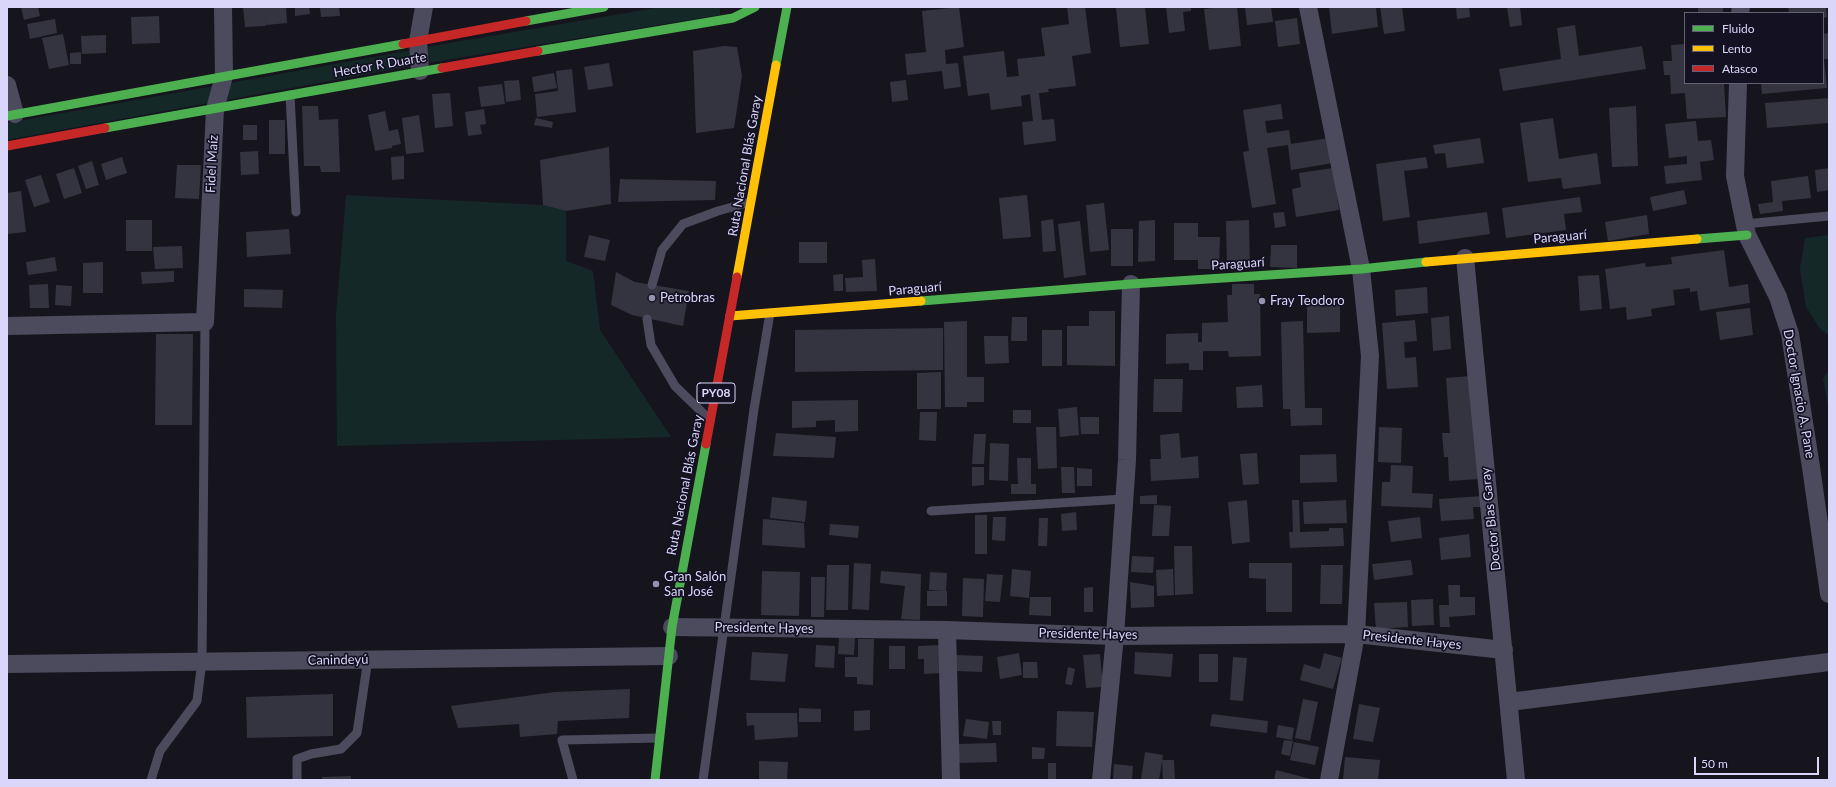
<!DOCTYPE html>
<html>
<head>
<meta charset="utf-8">
<style>
  body { margin:0 }
  #map { position:relative; width:1836px; height:787px; overflow:hidden; background:#16151e; font-family:Lato,sans-serif }
  canvas { display:block }
  .frame { position:absolute; inset:0; border:8px solid #dad6fa; pointer-events:none }
  .legend { position:absolute; left:1684px; top:12px; width:140px; height:72px; box-sizing:border-box; background:#131122; border:1px solid #636078; margin:0; padding:5px 7px; list-style:none; font-size:12px; color:#dad6fa }
  .legend li { display:flex; align-items:center; gap:8px; height:20px }
  .legend b { width:20px; border:1px solid #636078 }
  .scale { position:absolute; left:1694px; top:757px; width:125px; height:18px; box-sizing:border-box; border:2px solid #dad6fa; border-top:0; padding-left:5px; font-size:12px; line-height:14px; white-space:nowrap; color:#dad6fa; -webkit-text-stroke:3px #131122; paint-order:stroke }
</style>
</head>
<body>
<div id="map">
<canvas width="1836" height="787"></canvas>
<div class="frame"></div>
<ul class="legend">
<li><b style="height:5px;background:#4caf50"></b>Fluido</li>
<li><b style="height:5px;background:#ffc107"></b>Lento</li>
<li><b style="height:5px;background:#c62828"></b>Atasco</li>
</ul>
<div class="scale">50 m</div>
</div>
<script>
const ctx = document.querySelector('canvas').getContext('2d');
ctx.lineJoin = 'round';
function paint(path, color) { ctx.fillStyle = color; ctx.fill(path, 'evenodd'); }
const toPath = rows => new Path2D(rows.map(r => 'M' + r).join(''));
function trace(path, color, width, dash) { ctx.strokeStyle = color; ctx.lineWidth = width; ctx.lineCap = dash ? 'butt' : 'round'; ctx.setLineDash(dash || []); ctx.stroke(path); }
function drawText(font, color, halo, rows, align = 'center') {
  ctx.font = font + ' Lato,sans-serif'; ctx.lineWidth = 3.5; ctx.setLineDash([]); ctx.textBaseline = 'middle'; ctx.strokeStyle = halo; ctx.fillStyle = color; for (const [text, x, y, turn = 0] of rows) {
    ctx.save(); ctx.translate(x, y); ctx.rotate((+turn || 0) * Math.PI / 180); ctx.textAlign = isNaN(turn) ? turn : align; if (halo) ctx.strokeText(text, 0, 0); ctx.fillText(text, 0, 0); ctx.restore();
  }
}
const green = toPath([
  [661,7,720,7,720,15,428,63,426,47],
  [412,50,412,66,226,100,230,83],
  [214,86,208,103,7,140,7,123],
  [346,195,543,205,566,211,566,261,593,271,600,330,671,437,337,446,336,315],
  [1829,235,1829,335,1820,329,1806,307,1800,269,1805,238],
  [1829,370,1829,411,1823,379]
]);
const building = toPath([
  [21,7,38,7,40,16,24,20],
  [243,7,264,7,266,26,245,27],
  [264,7,286,7,287,23,266,25],
  [295,7,309,7,310,14,295,16],
  [320,7,339,7,340,16,321,17],
  [959,7,964,47,945,50,946,64,958,63,961,87,944,89,942,71,907,75,905,54,926,52,922,11],
  [1067,7,1085,7,1091,53,1072,56,1076,86,1048,89,1049,92,1039,93,1042,120,1054,119,1056,141,1024,145,1022,122,1033,121,1030,94,1021,96,1022,106,991,110,989,93,968,96,963,56,1004,51,1007,77,1019,76,1017,59,1045,56,1041,28,1069,24],
  [1116,7,1145,7,1149,44,1120,47],
  [1166,7,1191,7,1191,11,1183,12,1185,31,1169,33],
  [1223,7,1237,7,1241,46,1209,50,1204,9],
  [1245,7,1271,7,1273,22,1247,25],
  [1329,7,1376,7,1378,27,1332,34],
  [1380,7,1402,7,1405,31,1384,34],
  [1456,7,1469,7,1470,17,1457,19],
  [1507,7,1520,7,1522,25,1510,27],
  [1698,7,1723,7,1723,13,1698,13],
  [1788,7,1826,7,1827,17,1823,18,1823,13,1789,13],
  [159,16,160,43,132,44,131,17],
  [1297,18,1300,44,1278,47,1275,21],
  [55,19,57,33,30,39,27,24],
  [1575,25,1579,56,1642,46,1646,69,1503,91,1499,69,1561,59,1557,28],
  [1829,33,1829,59,1824,59,1827,88,1762,94,1761,83,1823,83,1823,34],
  [63,34,69,65,49,69,42,38],
  [106,35,106,53,82,54,81,36],
  [1685,44,1685,83,1724,83,1726,117,1687,119,1685,93,1671,94,1670,75,1664,75,1663,61,1672,61,1671,45],
  [724,46,737,47,742,76,734,128,696,133,693,51],
  [81,52,81,64,70,64,70,53],
  [609,63,613,86,588,90,584,67],
  [572,69,576,112,537,117,535,94,558,91,556,71],
  [554,73,557,88,534,92,532,77],
  [519,80,521,100,506,102,504,81],
  [906,80,908,100,892,102,890,82],
  [502,84,505,104,481,107,478,87],
  [450,93,453,126,435,128,432,94],
  [1829,98,1829,123,1767,128,1765,103],
  [1281,104,1283,119,1265,121,1267,133,1289,130,1291,144,1329,138,1333,163,1291,170,1288,145,1267,148,1276,204,1252,208,1243,152,1249,151,1243,110],
  [302,106,318,106,319,120,338,119,340,172,321,172,320,166,304,166],
  [1636,106,1638,166,1612,167,1609,108],
  [484,109,486,124,480,125,482,134,468,136,465,112],
  [385,111,389,131,398,129,401,144,392,146,392,148,375,151,368,115],
  [419,115,424,152,406,154,402,118],
  [536,118,553,122,552,128,534,125],
  [1553,118,1559,159,1597,153,1601,184,1563,189,1561,178,1528,182,1520,123],
  [269,120,285,120,285,154,269,154],
  [1696,121,1698,141,1711,140,1714,160,1700,162,1702,180,1666,184,1664,166,1687,164,1687,156,1669,158,1665,124],
  [243,125,257,125,257,140,243,140],
  [1480,138,1484,163,1447,168,1445,153,1435,154,1433,145],
  [609,147,611,204,566,211,543,205,540,160],
  [258,151,259,174,241,175,240,152],
  [404,156,404,179,392,180,391,157],
  [122,157,127,173,106,180,101,164],
  [1426,157,1428,168,1404,171,1410,217,1383,221,1376,164],
  [92,161,99,185,86,189,78,166],
  [177,165,201,165,199,199,175,198],
  [74,168,82,193,64,199,56,174],
  [1333,168,1339,210,1296,217,1292,189,1301,187,1299,173],
  [1829,168,1829,190,1817,192,1815,170],
  [41,175,50,202,34,207,25,180],
  [1808,176,1811,198,1782,201,1783,211,1760,214,1758,204,1773,202,1771,181],
  [620,179,716,181,715,200,618,202],
  [1684,190,1687,204,1653,211,1650,197],
  [21,191,26,232,7,234,7,193],
  [1027,195,1031,237,1003,239,999,198],
  [1580,197,1582,212,1564,214,1566,230,1506,238,1502,208],
  [1104,203,1109,250,1090,252,1086,205],
  [1284,212,1286,226,1275,228,1273,213],
  [1487,212,1490,234,1419,244,1417,221],
  [1647,215,1649,234,1608,241,1605,222],
  [1053,219,1056,251,1043,252,1041,221],
  [126,220,152,220,152,251,126,251],
  [1155,220,1155,261,1138,262,1139,221],
  [1249,220,1250,267,1227,268,1226,221],
  [1080,221,1086,275,1064,278,1058,224],
  [1174,223,1198,223,1198,237,1220,237,1219,269,1198,269,1198,260,1174,260],
  [289,229,291,254,247,257,246,232],
  [1111,229,1133,229,1133,266,1111,266],
  [589,235,610,240,605,261,584,257],
  [799,242,827,242,827,263,799,263],
  [1271,245,1297,245,1297,268,1270,267],
  [182,246,183,268,155,269,153,247],
  [1724,250,1729,287,1748,284,1750,303,1700,311,1697,291,1690,292,1690,288,1673,290,1675,305,1651,309,1652,316,1627,320,1626,307,1610,309,1605,269,1645,263,1646,267,1672,264,1671,257],
  [55,257,57,271,28,275,26,262],
  [875,259,877,291,846,292,845,278,863,277,862,260],
  [103,262,103,293,83,293,83,263],
  [174,271,174,282,142,284,141,272],
  [616,272,635,282,689,291,683,326,632,315,611,305],
  [843,274,843,291,834,291,833,275],
  [1599,275,1602,309,1580,311,1578,276],
  [48,284,49,308,30,308,29,285],
  [1232,284,1254,284,1254,294,1260,294,1261,356,1229,357,1228,351,1203,351,1203,370,1189,370,1189,363,1166,364,1166,334,1198,333,1198,342,1202,342,1202,323,1228,322,1227,295,1232,295],
  [56,285,72,286,71,306,55,305],
  [1427,287,1428,313,1396,316,1395,290],
  [244,289,283,290,282,308,244,307],
  [1340,301,1340,332,1307,333,1307,302],
  [1750,308,1753,335,1720,340,1716,312],
  [1089,311,1115,311,1115,366,1067,365,1067,326,1089,326],
  [1449,316,1451,349,1433,351,1431,318],
  [1012,317,1027,317,1027,341,1011,341],
  [1415,320,1417,341,1404,342,1405,358,1416,357,1418,387,1387,389,1382,323],
  [967,321,967,377,984,377,984,402,967,402,967,407,945,407,944,322],
  [1303,321,1305,408,1322,408,1322,425,1291,426,1290,409,1283,409,1281,322],
  [943,328,943,370,795,372,795,330],
  [1042,330,1062,330,1062,366,1042,366],
  [156,334,193,334,192,425,155,425],
  [984,336,1008,336,1009,363,985,364],
  [941,372,941,409,917,409,917,373],
  [1471,376,1479,479,1449,481,1448,457,1444,457,1442,433,1450,433,1446,378],
  [1154,379,1183,379,1182,412,1153,412],
  [1262,385,1263,407,1237,408,1236,387],
  [858,400,858,431,835,432,835,420,816,421,816,427,792,428,792,401],
  [1077,407,1079,435,1060,437,1058,409],
  [1013,410,1031,410,1031,423,1013,423],
  [920,412,937,412,936,441,919,440],
  [1080,417,1099,417,1099,434,1081,434],
  [1036,427,1056,427,1057,468,1038,469],
  [1379,427,1402,428,1401,463,1378,462],
  [776,433,836,437,834,458,773,456],
  [1179,433,1181,458,1198,456,1199,478,1151,481,1150,459,1161,459,1160,435],
  [974,434,986,434,984,464,972,464],
  [990,443,1009,444,1008,481,989,480],
  [1257,453,1259,484,1243,485,1240,454],
  [1336,454,1337,482,1300,483,1300,455],
  [1017,458,1031,458,1031,484,1036,484,1036,494,1011,494,1011,484,1018,484],
  [1391,465,1413,466,1412,493,1433,494,1432,508,1381,506,1382,482,1390,482],
  [972,467,984,467,984,485,972,486],
  [1061,467,1074,467,1075,493,1062,493],
  [1077,468,1092,469,1092,486,1077,486],
  [1157,495,1157,504,1140,504,1140,496],
  [1483,496,1484,507,1473,507,1474,519,1441,521,1439,499],
  [772,497,807,501,805,522,770,518],
  [1247,500,1250,542,1232,544,1228,502],
  [1292,500,1299,500,1300,532,1329,531,1329,528,1343,528,1344,546,1290,548,1289,532,1293,532],
  [1346,500,1347,523,1304,524,1303,502],
  [1154,505,1171,506,1169,536,1152,536],
  [1076,512,1077,530,1062,531,1061,514],
  [975,515,987,515,987,554,975,554],
  [993,517,1006,517,1005,541,992,540],
  [1420,517,1422,538,1391,542,1388,521],
  [1039,518,1048,518,1047,546,1038,546],
  [763,519,804,523,805,548,762,545],
  [830,524,859,526,858,538,829,535],
  [1469,534,1471,557,1441,560,1439,538],
  [1174,546,1192,546,1193,594,1175,595],
  [1132,556,1154,557,1153,573,1131,572],
  [1411,560,1413,575,1374,580,1372,564],
  [854,563,871,564,869,610,852,609],
  [1249,563,1292,563,1292,612,1266,612,1266,579,1249,578],
  [827,565,849,565,848,610,826,610],
  [1321,565,1343,565,1342,604,1320,604],
  [1012,569,1031,571,1029,598,1010,596],
  [1173,569,1174,595,1157,596,1156,570],
  [762,571,800,572,799,616,761,615],
  [881,571,921,574,920,620,901,619,905,586,880,583],
  [930,572,947,573,946,591,929,590],
  [987,574,1003,575,1000,602,985,601],
  [811,577,825,577,824,617,811,617],
  [963,578,984,579,983,617,962,616],
  [1130,582,1154,586,1154,607,1131,608],
  [1448,585,1460,585,1460,597,1475,597,1475,615,1449,617,1450,627,1440,627,1439,605,1449,605],
  [1093,587,1093,612,1084,612,1084,588],
  [927,591,947,591,947,606,927,606],
  [1030,597,1051,597,1051,616,1029,615],
  [1433,599,1434,625,1412,626,1411,600],
  [1407,602,1408,627,1376,629,1374,603],
  [839,637,855,638,854,655,838,654],
  [858,639,874,639,873,685,857,684,857,677,845,677,845,657,858,657],
  [816,645,835,646,834,668,815,667],
  [941,645,941,673,924,674,924,659,918,659,918,646],
  [889,646,905,646,905,669,889,669],
  [752,652,788,654,785,682,750,680],
  [1135,652,1173,654,1171,677,1134,674],
  [1019,653,1022,675,1000,679,997,657],
  [1324,653,1342,658,1333,689,1300,680,1304,664,1320,669],
  [1100,654,1103,687,1086,688,1083,655],
  [1199,654,1218,654,1218,682,1199,682],
  [955,655,983,656,982,672,955,671],
  [1233,657,1247,658,1243,701,1230,700],
  [1023,662,1037,662,1038,678,1023,678],
  [1068,667,1075,669,1072,685,1065,684],
  [630,689,629,718,558,721,557,734,520,737,519,724,458,728,451,706,555,692],
  [333,694,333,736,247,738,246,697],
  [1303,699,1318,702,1310,741,1295,738],
  [1359,704,1380,708,1373,742,1353,739],
  [799,708,821,709,821,722,799,722],
  [870,710,870,730,854,731,854,711],
  [1057,711,1094,712,1092,747,1056,746],
  [746,713,797,713,798,737,755,740,754,725,747,726],
  [1212,714,1268,721,1267,733,1210,726],
  [966,719,989,722,987,739,963,736],
  [992,721,1001,721,1001,735,993,735],
  [1278,725,1294,728,1292,740,1276,737],
  [1284,740,1293,741,1290,756,1281,754],
  [1294,742,1319,747,1315,765,1290,760],
  [996,743,997,762,957,763,957,744],
  [1032,747,1045,748,1044,759,1032,759],
  [1145,752,1163,755,1159,780,1141,780],
  [1345,757,1380,760,1378,780,1343,780],
  [1162,760,1174,760,1175,780,1163,780],
  [759,761,788,762,787,780,759,779],
  [1048,763,1056,763,1056,780,1048,780],
  [1114,764,1133,766,1132,780,1113,780],
  [1276,770,1311,779,1311,780,1274,780],
  [351,776,351,780,322,780,322,777]
]);
const lane = toPath([
  [290,95,296,212],
  [1745,224,1829,216],
  [652,285,662,250,683,224,718,211,750,202],
  [647,319,651,345,675,386,710,420],
  [931,511,1124,499],
  [151,780,160,751,197,701,202,661,205,322],
  [297,780,297,759,311,754,341,749,357,733,368,659],
  [573,780,562,740,659,738],
  [703,780,754,409,770,313]
]);
const street = toPath([
  [1308,7,1361,269,1370,356,1356,634,1329,780],
  [1740,13,1741,7],
  [420,71,418,41,424,7],
  [1738,83,1735,176,1747,235,1778,297,1790,334,1811,467,1829,594],
  [7,85,15,114],
  [1465,258,1516,780],
  [7,326,205,322,215,109,224,76,223,7],
  [672,627,947,630,1115,636,1356,634,1504,650],
  [947,630,951,780],
  [7,664,669,656],
  [1509,702,1829,662],
  [1101,780,1115,636,1127,460,1131,284]
]);
const fast = toPath([
  [526,21,604,7],
  [538,51,733,18,755,7],
  [776,65,787,7],
  [7,116,403,44],
  [105,128,442,68],
  [1697,239,1747,235],
  [921,301,1131,284,1361,269,1426,262],
  [655,780,672,627,706,444]
]);
const slow = toPath([
  [1426,262,1697,239],
  [737,277,776,65],
  [730,316,921,301]
]);
const jam = toPath([
  [403,44,526,21],
  [442,68,538,51],
  [7,146,105,128],
  [706,444,737,277]
]);
const markers = [
  [652,298,4,"#9592ad"],
  [1262,301,4,"#9592ad"],
  [656,584,4,"#9592ad"]
];
const shields = [
  [716,393,38]
];
const shieldNames = [
  ["PY08",716,393]
];
const streetNames = [
  ["Hector R Duarte",380,65,-10],
  ["Fidel Maíz",212,164,-87],
  ["Ruta Nacional Blás Garay",745,166,-80],
  ["Paraguarí",1560,237,-5],
  ["Paraguarí",1238,264,-4],
  ["Paraguarí",915,289,-5],
  ["Doctor Ignacio A. Pane",1799,394,80],
  ["Ruta Nacional Blás Garay",685,485,-79],
  ["Doctor Blas Garay",1491,519,-96],
  ["Presidente Hayes",764,628,1],
  ["Presidente Hayes",1088,634,1],
  ["Presidente Hayes",1412,640,6],
  ["Canindeyú",338,660,-1]
];
const poiNames = [
  ["Petrobras",660,298],
  ["Fray Teodoro",1270,301],
  ["Gran Salón",664,577],
  ["San José",664,592]
];
paint(green, '#142828');
paint(building, '#343340');
trace(lane, '#4c4b5e', 9);
trace(street, '#4c4b5e', 18);
trace(fast, '#4caf50', 9);
trace(slow, '#ffc107', 9);
trace(jam, '#c62828', 9);
for (const [x, y, r, color] of markers) { const dot = new Path2D(); dot.arc(x, y, r, 0, 2 * Math.PI); ctx.fillStyle = color; ctx.fill(dot); trace(dot, '#131122', 1.5); }
for (const [x, y, w] of shields) { const box = new Path2D(); box.roundRect(x - w / 2, y - 10, w, 20, 3); ctx.fillStyle = '#131122'; ctx.fill(box); trace(box, '#dad6fa', 1); }
drawText('bold 12px', '#dad6fa', null, shieldNames);
drawText('13px', '#dad6fa', '#131122', streetNames);
drawText('13px', '#dad6fa', '#131122', poiNames, 'left');
</script>
</body>
</html>
